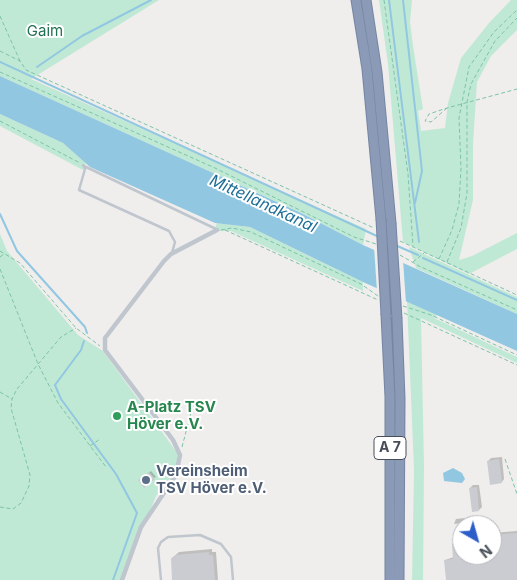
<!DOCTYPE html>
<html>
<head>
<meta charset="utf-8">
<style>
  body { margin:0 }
  #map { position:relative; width:517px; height:580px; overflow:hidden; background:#f0eded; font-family:Inter,sans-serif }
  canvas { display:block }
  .north { position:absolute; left:452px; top:515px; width:50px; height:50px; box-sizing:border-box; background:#fff; border:1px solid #b5b8bc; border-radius:50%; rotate:142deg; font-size:14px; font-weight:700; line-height:20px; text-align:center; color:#474e58 }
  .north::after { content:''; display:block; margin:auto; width:18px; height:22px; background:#2c5eca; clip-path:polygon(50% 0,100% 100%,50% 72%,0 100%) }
</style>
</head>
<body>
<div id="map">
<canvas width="517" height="580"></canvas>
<div class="north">N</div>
</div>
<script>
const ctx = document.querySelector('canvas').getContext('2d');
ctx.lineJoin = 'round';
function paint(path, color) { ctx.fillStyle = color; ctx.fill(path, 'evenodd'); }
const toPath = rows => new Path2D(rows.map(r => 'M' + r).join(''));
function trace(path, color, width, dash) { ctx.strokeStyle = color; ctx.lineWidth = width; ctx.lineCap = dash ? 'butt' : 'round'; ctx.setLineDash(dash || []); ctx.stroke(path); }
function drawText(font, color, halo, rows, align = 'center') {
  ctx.font = font + ' Inter,sans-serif'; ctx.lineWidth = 4; ctx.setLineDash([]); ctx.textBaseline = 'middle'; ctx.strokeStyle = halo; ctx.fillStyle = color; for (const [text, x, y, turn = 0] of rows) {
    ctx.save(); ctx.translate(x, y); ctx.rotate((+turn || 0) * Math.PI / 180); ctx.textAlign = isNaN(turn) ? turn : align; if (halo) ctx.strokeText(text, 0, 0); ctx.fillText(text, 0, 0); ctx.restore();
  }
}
const green = toPath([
  [0,0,159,0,31,79,366,229,363,245,301,213,0,76],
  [379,0,412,0,410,22,413,46,423,109,418,111,421,131,445,128,448,103,461,58,489,23,511,0,517,0,517,30,491,56,477,82,473,144,473,200,459,260,472,256,517,233,517,249,469,274,403,242,388,64],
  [0,114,63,143,86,163,83,170,0,126],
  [217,223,250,227,363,282,363,291,231,231,214,231],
  [0,234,7,251,78,335,103,351,178,454,175,473,156,496,122,580,0,580],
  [409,247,517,297,517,314,416,268],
  [407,301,437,315,434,318,517,357,517,363,421,318,424,466,423,580,412,580,414,470]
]);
const water = toPath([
  [0,76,301,213,363,245,517,314,517,351,363,282,250,227,215,223,90,167,63,143,0,114],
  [453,468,462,473,465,479,462,483,444,481,443,473]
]);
const pier = toPath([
  [374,247,403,260,406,303,377,291]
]);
const shadow = toPath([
  [502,457,504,479,502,482,488,461,491,458],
  [151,471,156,477,154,478,141,479],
  [473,485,479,485,482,507,479,510,470,488],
  [465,518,464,523,454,524,456,519],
  [517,531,517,580,447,580,445,560,454,557,453,545,456,542,462,541,462,555,492,555,492,533],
  [212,549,212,552,216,552,218,580,174,580,172,558,179,552]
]);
const stream = toPath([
  [389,0,419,242],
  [403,0,422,171,415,203],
  [0,62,379,237],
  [37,67,82,36,151,0],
  [0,214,17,251,85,327,87,333],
  [395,245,418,255],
  [423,258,517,300],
  [84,341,81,350,55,385,61,399,116,474,137,513,113,580]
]);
const building = toPath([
  [499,459,502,483,490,485,487,461],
  [149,472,155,479,144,488,138,480],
  [477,487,479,511,472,512,469,488],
  [517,533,517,580,446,580,444,560,453,559,452,544,462,543,462,555,492,555,492,535],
  [209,552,209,555,213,555,215,580,172,580,171,558,175,557,175,555]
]);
const path = toPath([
  [384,0,408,174,413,246],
  [0,16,20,61],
  [0,51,20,61,26,70,374,228],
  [0,72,215,168,354,237,376,244],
  [447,108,431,122,425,121,429,114,447,108,517,89],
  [0,121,80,163],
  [221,230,232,228,251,232,361,284,378,296],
  [225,230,378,300],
  [400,241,517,295],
  [0,251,20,263,76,328,100,346],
  [400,255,419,266,517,310],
  [0,257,4,254],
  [439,259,452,230,459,204,461,168,459,118,469,67,494,32,517,10],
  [413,262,424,253],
  [447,262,461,228,467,193,467,102,471,84,495,41,517,18],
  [0,269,38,364,58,403,106,467],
  [403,306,431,315,517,355],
  [404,313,517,365],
  [0,392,12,399],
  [90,446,100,439],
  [182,447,193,405],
  [505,459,517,494],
  [0,507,13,509,21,503,29,486,30,475,11,408,12,399,17,389,61,337,76,328]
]);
const service = toPath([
  [83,165,85,169,79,190,169,231,175,242,172,253],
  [84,166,216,229],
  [161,580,158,548,161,542,168,537,200,535,221,544,231,557,233,580]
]);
const minor = toPath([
  [122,580,141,527,176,475,180,455,173,440,105,350,105,338,164,261,171,254,217,230]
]);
const motorway = toPath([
  [356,0,367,69,381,219],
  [366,0,377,72,391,223],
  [386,315,390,397,390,580],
  [397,319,400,399,399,580]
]);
const motorwayBridge = toPath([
  [381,219,386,315],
  [391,223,397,319]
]);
const markers = [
  [117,416,5,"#2e9e5b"],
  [146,480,5,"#5c6f8a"]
];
const shields = [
  [390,448,32]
];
const shieldNames = [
  ["A 7",390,448]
];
const parkNames = [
  ["Gaim",45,31]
];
const leisureNames = [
  ["A-Platz TSV",127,407],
  ["Höver e.V.",127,424]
];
const serviceNames = [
  ["Vereinsheim",156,471],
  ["TSV Höver e.V.",156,488]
];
const waterNames = [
  ["Mittellandkanal",263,204,25]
];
paint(green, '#c0e9d5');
paint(water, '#91c7e1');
paint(pier, '#f0eded');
paint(shadow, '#0003');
trace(stream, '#91c7e1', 2);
paint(building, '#caccd1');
trace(motorway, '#7585a2', 11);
trace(path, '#7cc3a8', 1, [4, 2.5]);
trace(service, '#bfc6ce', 2.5);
trace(minor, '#bfc6ce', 4.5);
trace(motorway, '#8a9ab7', 9);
trace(motorwayBridge, '#7585a2', 11, []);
trace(motorwayBridge, '#8a9ab7', 9);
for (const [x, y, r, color] of markers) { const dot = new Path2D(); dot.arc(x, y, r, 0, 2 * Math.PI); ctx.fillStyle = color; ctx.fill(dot); trace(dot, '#fff', 2); }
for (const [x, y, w] of shields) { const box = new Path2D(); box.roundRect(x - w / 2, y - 11.5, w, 23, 4); ctx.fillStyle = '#fff'; ctx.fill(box); trace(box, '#474e58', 1); }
drawText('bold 14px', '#474e58', null, shieldNames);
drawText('15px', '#217153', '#fff', parkNames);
drawText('bold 15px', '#27864d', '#fff', leisureNames, 'left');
drawText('bold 15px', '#4e5e75', '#fff', serviceNames, 'left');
drawText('italic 16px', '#1c6e97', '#fff', waterNames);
</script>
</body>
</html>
